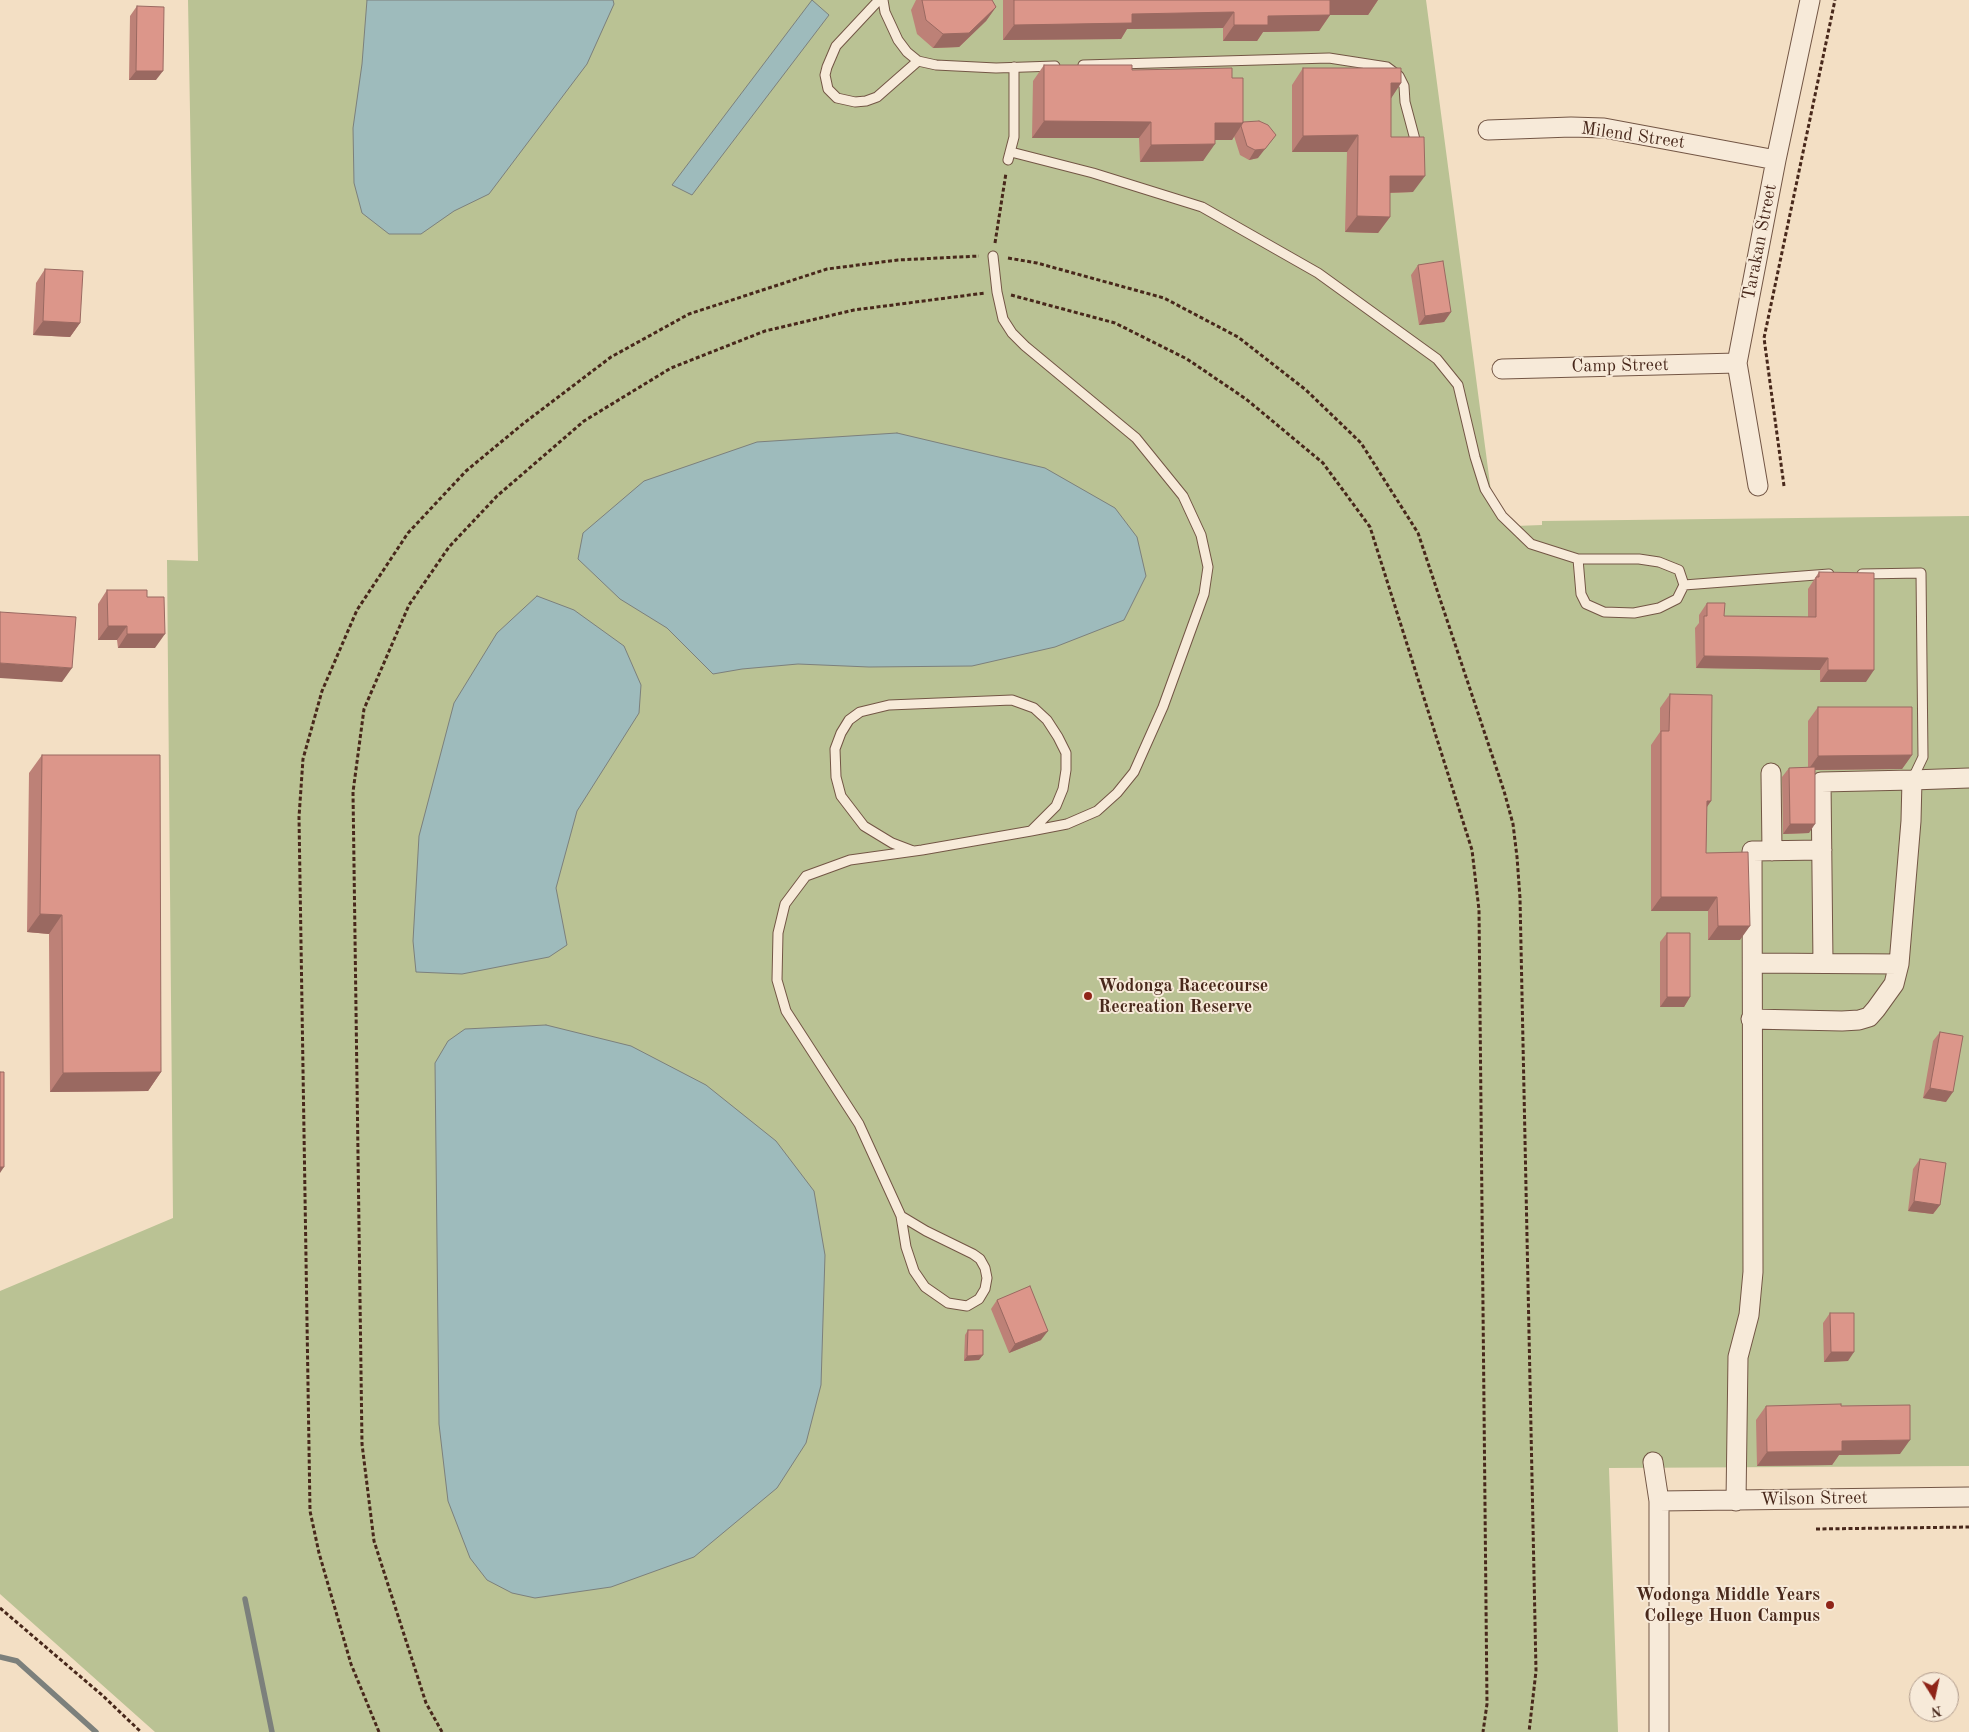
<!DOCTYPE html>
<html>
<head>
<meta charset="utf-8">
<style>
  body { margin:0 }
  #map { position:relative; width:1969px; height:1732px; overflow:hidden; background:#f3dfc4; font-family:"Old Standard TT",serif }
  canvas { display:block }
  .north { position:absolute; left:1909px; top:1672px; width:50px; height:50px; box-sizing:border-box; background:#f7ead9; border:1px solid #b19c8d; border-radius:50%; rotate:170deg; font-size:14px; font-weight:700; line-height:20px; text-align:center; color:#48281b }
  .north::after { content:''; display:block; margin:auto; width:18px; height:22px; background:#8f2418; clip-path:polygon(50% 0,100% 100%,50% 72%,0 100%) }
</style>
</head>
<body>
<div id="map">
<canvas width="1969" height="1732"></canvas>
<div class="north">N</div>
</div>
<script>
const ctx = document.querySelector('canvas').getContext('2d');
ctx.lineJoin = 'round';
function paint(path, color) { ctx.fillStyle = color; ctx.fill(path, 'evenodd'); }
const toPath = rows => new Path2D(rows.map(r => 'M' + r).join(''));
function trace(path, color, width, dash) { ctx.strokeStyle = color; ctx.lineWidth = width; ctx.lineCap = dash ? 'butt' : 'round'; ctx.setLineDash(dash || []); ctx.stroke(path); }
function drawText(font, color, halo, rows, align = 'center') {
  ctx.font = font + ' "Old Standard TT",serif'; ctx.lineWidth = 4; ctx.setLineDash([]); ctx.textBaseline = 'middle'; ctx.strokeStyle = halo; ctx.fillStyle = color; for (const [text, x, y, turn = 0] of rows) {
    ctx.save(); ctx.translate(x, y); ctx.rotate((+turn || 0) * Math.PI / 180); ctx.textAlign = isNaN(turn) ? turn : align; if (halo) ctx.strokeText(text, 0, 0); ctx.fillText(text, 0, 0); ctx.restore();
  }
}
const green = toPath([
  [188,0,1426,0,1492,499,1515,526,1542,525,1542,521,1969,516,1969,1466,1609,1468,1618,1732,155,1732,0,1594,0,1291,173,1218,167,560,198,561]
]);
const water = toPath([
  [367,0,613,0,614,4,587,64,489,194,454,211,421,234,389,234,362,213,354,183,353,128,362,64,367,0],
  [812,0,829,15,692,195,672,185,812,0],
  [897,433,1045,468,1115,508,1137,537,1146,576,1124,620,1055,647,972,666,869,667,798,664,742,669,713,674,667,628,620,599,578,559,583,533,644,481,757,442,897,433],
  [537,596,574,610,624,646,641,685,639,713,577,811,556,888,567,945,549,957,462,974,416,972,413,941,419,836,454,703,497,633,537,596],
  [546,1025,631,1046,706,1085,776,1141,814,1191,825,1255,821,1385,806,1443,777,1488,694,1557,611,1587,535,1598,512,1593,487,1580,470,1558,448,1501,439,1424,435,1063,448,1041,465,1029,546,1025]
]);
const stream = toPath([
  [245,1599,272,1732],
  [0,1657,17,1661,96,1732]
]);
const path = toPath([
  [995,243,1006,173],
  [1008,258,1037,263,1164,298,1238,337,1306,390,1361,443,1418,533,1504,791,1513,824,1517,857,1520,898,1536,1671,1529,1732],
  [1011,295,1115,323,1187,359,1246,399,1323,463,1370,527,1472,850,1479,910,1487,1704,1483,1732],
  [1784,486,1764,338,1835,0],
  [1816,1529,1969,1527],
  [0,1608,102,1695,141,1732],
  [379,1732,351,1664,319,1553,310,1511,299,817,303,759,322,691,357,610,408,533,466,471,524,423,611,357,689,314,827,269,898,260,979,256],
  [442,1732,426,1703,374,1541,362,1444,353,792,364,709,409,605,449,547,497,496,584,421,671,368,765,331,854,310,985,293]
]);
const lane = toPath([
  [879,0,836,46,827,67,825,75,828,89,837,98,855,102,866,101,877,97,918,61],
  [883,0,885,12,898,40,907,52,918,61,936,65,996,68,1055,66],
  [1083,65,1329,58,1387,67,1399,76,1404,86,1405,102,1417,147],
  [1011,152,1093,173,1202,207,1318,273,1437,359,1458,385,1475,457,1485,489,1502,516,1531,544,1578,559,1639,559,1659,562,1679,570,1684,585,1829,574],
  [1008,160,1014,137,1014,67],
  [1578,559,1581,594,1586,604,1604,612,1634,613,1659,608,1677,599,1684,585],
  [1862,574,1921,573,1923,757,1912,780],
  [913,851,892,843,864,826,841,796,836,777,835,749,841,733,849,720,860,712,889,705,1012,700,1034,708,1047,720,1058,737,1066,753,1066,770,1063,789,1056,806,1031,831],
  [901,1216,926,1231,973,1254,980,1259,985,1268,987,1278,985,1289,979,1299,967,1306,948,1303,925,1287,914,1271,906,1247,901,1216,859,1124,786,1011,777,980,778,933,785,904,806,876,850,860,922,850,1031,831,1067,824,1097,811,1117,793,1134,772,1163,707,1204,594,1208,567,1201,535,1183,496,1136,438,1025,346,1012,333,1003,319,997,292,993,256]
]);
const street = toPath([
  [1488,130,1571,127,1604,128,1776,160],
  [1502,369,1737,363],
  [1758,486,1737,363,1776,160,1810,0],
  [1771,773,1772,851],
  [1753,963,1899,964],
  [1823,963,1821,782,1912,780],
  [1751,1019,1842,1021,1859,1020,1869,1017,1876,1009,1894,984,1899,964,1911,821,1912,780,1969,778],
  [1653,1462,1659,1501,1659,1732],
  [1659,1501,1969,1497],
  [1736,1501,1738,1357,1749,1315,1753,1272,1752,851,1822,850]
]);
const wall = toPath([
  [916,0,992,0,996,7,986,21,959,47,933,48,917,34,911,10],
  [1003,0,1378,0,1368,15,1330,15,1319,31,1263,32,1257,41,1223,41,1223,28,1127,29,1121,39,1003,40],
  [137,6,156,80,129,80,130,16],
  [1044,65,1132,70,1232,78,1243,122,1258,158,1249,160,1240,155,1234,136,1232,140,1215,140,1203,161,1140,162,1139,138,1032,138,1033,81],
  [1303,68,1401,83,1391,98,1391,137,1413,192,1390,193,1390,217,1378,233,1345,232,1347,152,1292,152,1292,85],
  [1418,265,1451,312,1444,322,1419,325,1411,275],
  [45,269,80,323,70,337,33,335,36,283],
  [1819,572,1866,682,1820,682,1820,670,1696,668,1695,628,1699,623,1699,615,1707,603,1724,616,1808,617,1808,589],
  [107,590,147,597,155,648,118,648,117,640,98,640,98,604],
  [1670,694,1711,801,1707,807,1706,853,1740,940,1708,940,1708,911,1651,911,1651,745,1660,732,1660,708],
  [1818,707,1912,755,1902,769,1815,770,1809,833,1783,834,1782,777,1789,768,1808,767,1808,721],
  [42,755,161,1072,148,1091,50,1092,49,934,27,932,29,773],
  [1667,933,1690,997,1684,1007,1660,1007,1660,942],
  [1940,1032,1946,1102,1923,1098,1933,1041],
  [1920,1159,1940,1205,1933,1214,1908,1211,1913,1169],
  [997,1300,1041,1340,1009,1353,991,1309],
  [1830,1313,1848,1361,1824,1362,1823,1323],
  [968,1330,979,1360,964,1361,965,1335],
  [1766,1406,1841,1406,1900,1454,1839,1455,1832,1465,1757,1466,1756,1420]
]);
const shadedWall = toPath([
  [1330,0,1378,0,1368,15,1319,15],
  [996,7,986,21,959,47,933,48,943,34],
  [1234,12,1223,28,1127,29,1121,39,1003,40,1014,25,1132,14],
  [1330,15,1319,31,1263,32,1257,41,1223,41,1234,25,1268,16],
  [136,71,163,71,156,80,129,80],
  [1391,83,1401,83,1390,100],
  [1044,121,1151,122,1139,138,1032,138],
  [1215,123,1243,123,1232,140,1203,140],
  [1276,135,1258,158,1249,160,1255,150],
  [1358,135,1347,152,1292,152,1303,136],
  [1215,144,1203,161,1140,162,1151,145],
  [1390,176,1425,176,1413,192,1379,193],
  [1357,216,1390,217,1378,233,1345,232],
  [1451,312,1444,322,1419,325,1425,316],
  [43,321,80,323,70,337,33,335],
  [108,626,127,626,117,640,98,640],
  [127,634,165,634,155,648,118,648],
  [1704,656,1828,658,1820,670,1696,668],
  [0,663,72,668,62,682,0,678],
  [1828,670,1874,670,1866,682,1820,682],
  [1912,755,1902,769,1808,770,1818,756],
  [1707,801,1711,801,1701,815],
  [1790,824,1815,824,1809,833,1783,834],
  [1661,897,1717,897,1708,911,1651,911],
  [40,914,62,915,49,934,27,932],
  [1718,926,1750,926,1740,940,1708,940],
  [1667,997,1690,997,1684,1007,1660,1007],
  [161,1072,148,1091,50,1092,63,1073],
  [1930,1088,1953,1092,1946,1102,1923,1098],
  [0,1167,4,1167,0,1173],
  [1914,1201,1940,1205,1933,1214,1908,1211],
  [1048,1331,1041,1340,1009,1353,1015,1344],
  [1831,1352,1854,1352,1848,1361,1824,1362],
  [983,1355,979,1360,964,1361,967,1356],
  [1910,1440,1900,1454,1839,1455,1832,1465,1757,1466,1767,1452,1842,1441]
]);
const building = toPath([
  [922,0,992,0,996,7,969,33,943,34,926,20,922,0],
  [1014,0,1330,0,1330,15,1268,16,1268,25,1234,25,1234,12,1132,14,1132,23,1014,25,1014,0],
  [137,6,164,7,163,71,136,71,137,6],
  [1044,65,1132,65,1132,70,1232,68,1232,78,1243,78,1243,123,1215,123,1215,144,1151,145,1151,122,1044,121,1044,65],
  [1303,68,1401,68,1401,83,1391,83,1391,137,1424,137,1425,176,1390,176,1390,217,1357,216,1358,135,1303,136,1303,68],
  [1259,121,1268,125,1276,135,1265,149,1255,150,1247,146,1241,126,1243,122,1259,121],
  [1443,261,1451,312,1425,316,1418,265,1443,261],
  [45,269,83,271,80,323,43,321,45,269],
  [1819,572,1874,573,1874,670,1828,670,1828,658,1704,656,1704,616,1707,616,1707,603,1725,603,1724,616,1816,617,1816,577,1819,577,1819,572],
  [107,590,147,590,147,597,164,597,165,634,127,634,127,626,108,626,107,590],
  [0,612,76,617,72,668,0,663,0,612],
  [1670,694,1712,695,1711,801,1707,801,1706,853,1748,852,1750,926,1718,926,1717,897,1661,897,1661,731,1669,731,1670,694],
  [1818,707,1912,707,1912,755,1818,756,1818,707],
  [42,755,160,755,161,1072,63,1073,62,915,40,914,42,755],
  [1815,767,1815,824,1790,824,1789,768,1815,767],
  [1667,933,1690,933,1690,997,1667,997,1667,933],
  [1940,1032,1963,1036,1953,1092,1930,1088,1940,1032],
  [0,1072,4,1072,4,1167,0,1167,0,1072],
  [1920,1159,1946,1163,1940,1205,1914,1201,1920,1159],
  [1030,1286,1048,1331,1015,1344,997,1300,1030,1286],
  [1830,1313,1854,1313,1854,1352,1831,1352,1830,1313],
  [968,1330,983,1330,983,1355,967,1356,968,1330],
  [1841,1404,1841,1406,1910,1405,1910,1440,1842,1441,1842,1451,1767,1452,1766,1406,1841,1404]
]);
const markers = [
  [1088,996,5,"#8f2418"],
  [1830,1605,5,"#8f2418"]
];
const streetNames = [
  ["Milend Street",1633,136,8],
  ["Tarakan Street",1760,242,-79],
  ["Camp Street",1620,366,-1],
  ["Wilson Street",1814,1499,-1]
];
const poiNames = [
  ["Wodonga Racecourse",1098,986],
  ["Recreation Reserve",1098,1007],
  ["Wodonga Middle Years",1820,1595,"right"],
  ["College Huon Campus",1820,1616,"right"]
];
paint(green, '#bac294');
paint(water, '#9ebbbc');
trace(water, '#7c807c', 1);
trace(stream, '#7c807c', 5.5);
trace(lane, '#735645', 11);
trace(street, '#735645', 21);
trace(path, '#48281b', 3, [4, 2.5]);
trace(lane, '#f7ead9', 9);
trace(street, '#f7ead9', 19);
paint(wall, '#bd8177');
paint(shadedWall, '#9a6961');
paint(building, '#dc968a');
trace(building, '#9a6961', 1);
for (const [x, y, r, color] of markers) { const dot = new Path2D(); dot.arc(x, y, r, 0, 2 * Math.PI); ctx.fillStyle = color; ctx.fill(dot); trace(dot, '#f7ead9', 2); }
drawText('18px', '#48281b', '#f7ead9', streetNames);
drawText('bold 18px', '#48281b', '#f7ead9', poiNames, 'left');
</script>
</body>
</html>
